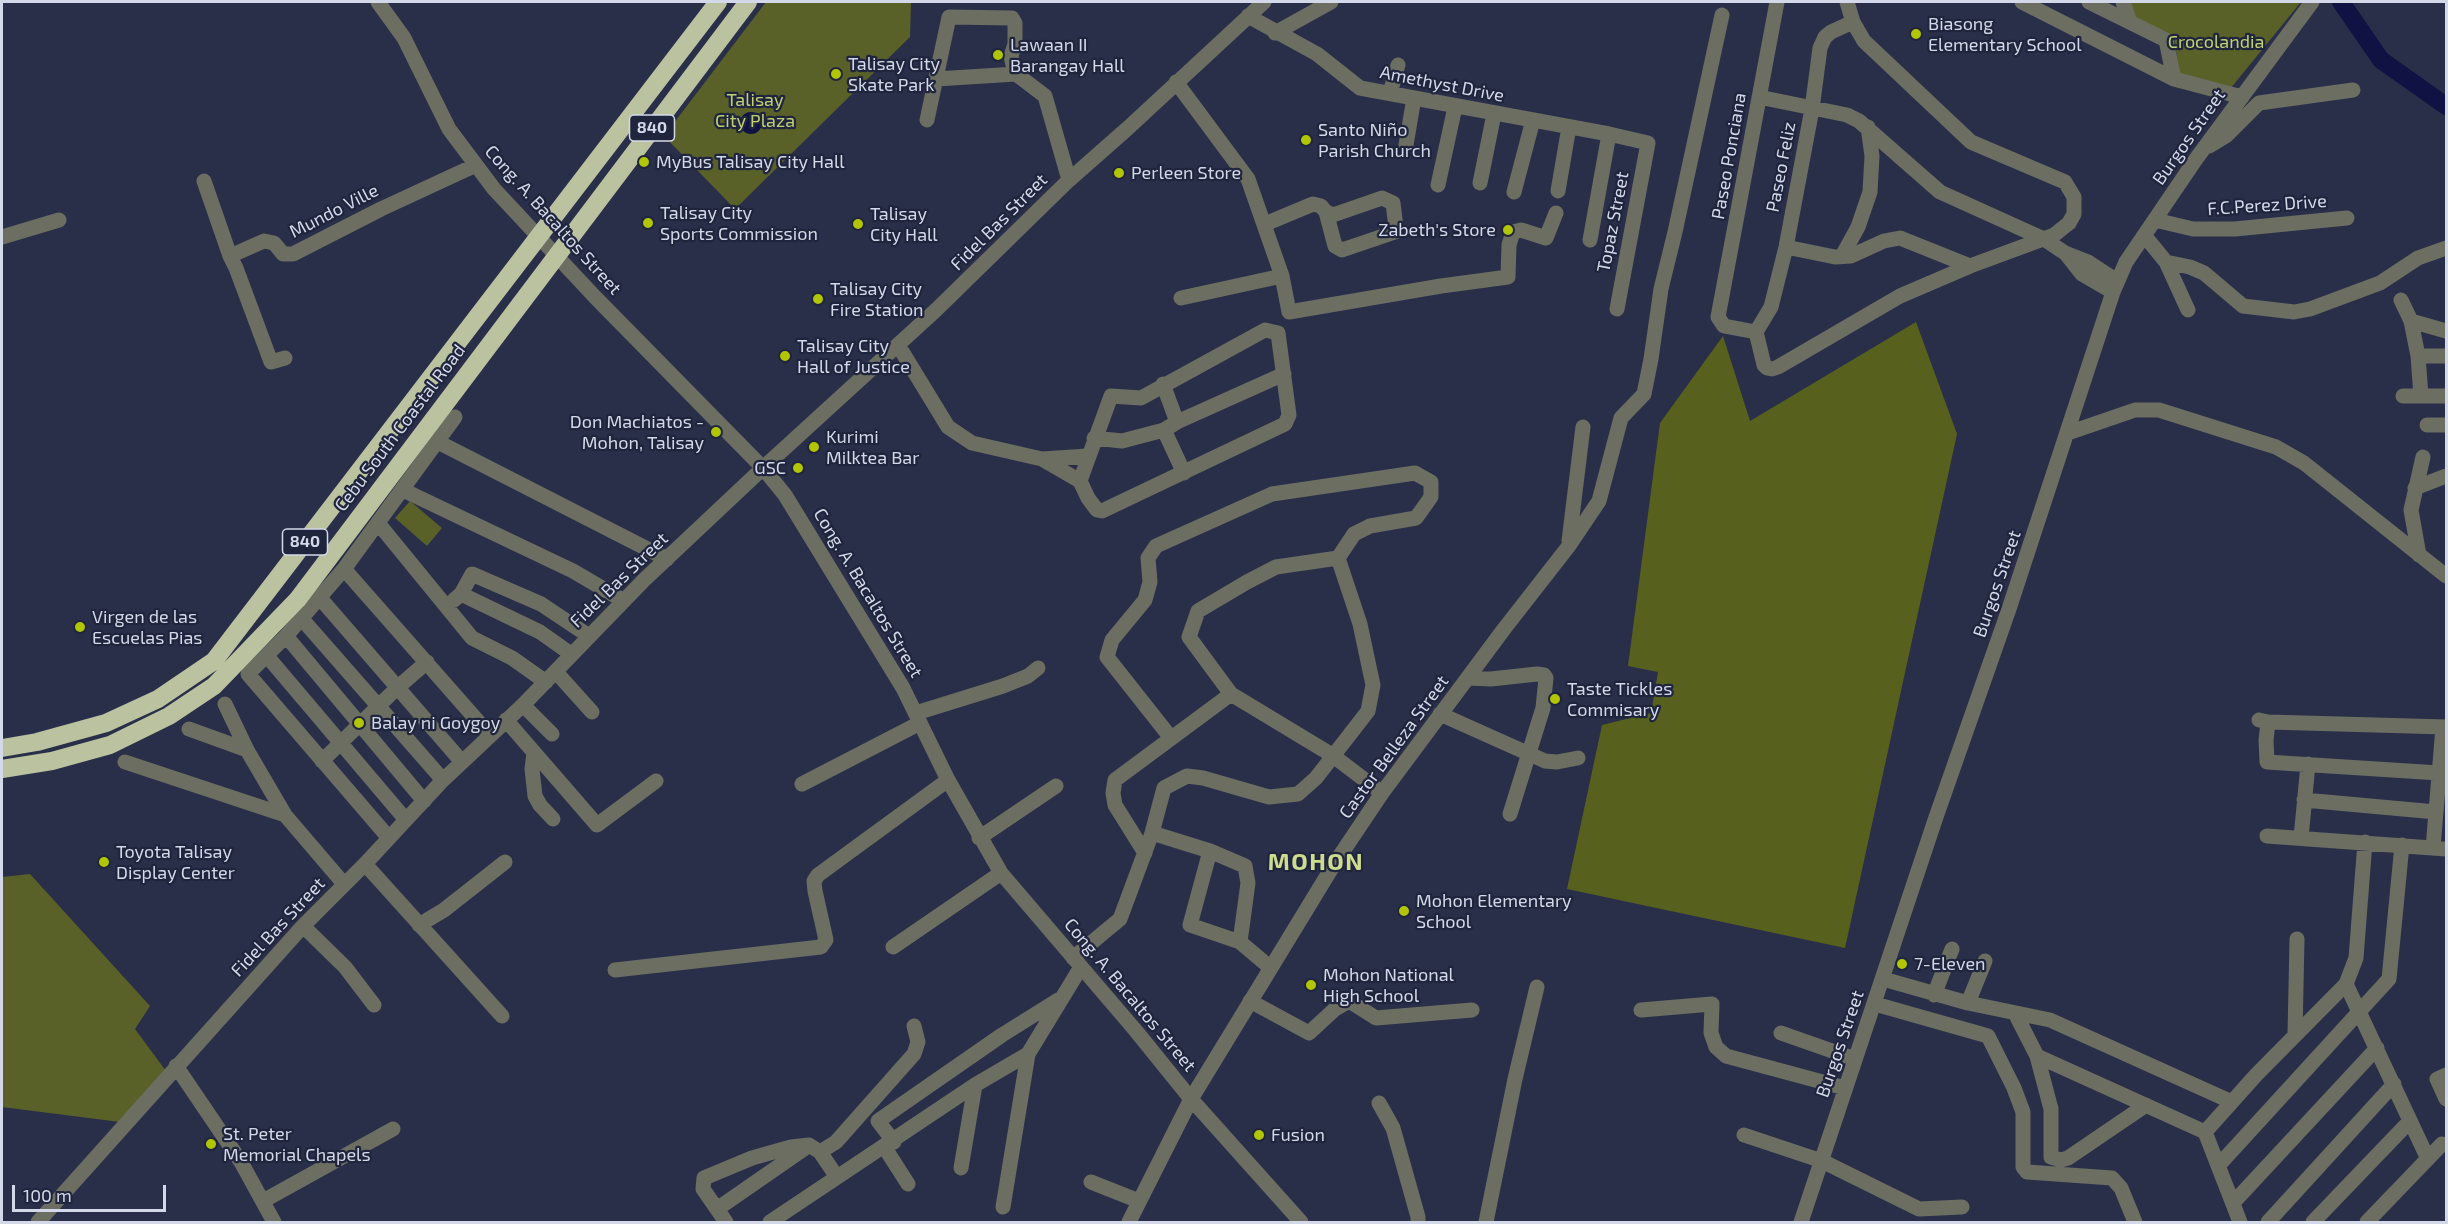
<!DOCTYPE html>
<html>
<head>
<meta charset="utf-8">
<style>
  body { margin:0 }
  #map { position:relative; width:2448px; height:1224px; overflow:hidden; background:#2a2f49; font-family:"Exo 2",sans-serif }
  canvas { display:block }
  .frame { position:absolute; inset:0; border:3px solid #d4d9e9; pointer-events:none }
  .scale { position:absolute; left:12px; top:1185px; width:154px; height:27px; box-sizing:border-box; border:3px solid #d4d9e9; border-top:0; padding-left:8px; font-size:18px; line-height:21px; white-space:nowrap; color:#d4d9e9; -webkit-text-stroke:4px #20253e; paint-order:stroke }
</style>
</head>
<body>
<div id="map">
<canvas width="2448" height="1224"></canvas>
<div class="frame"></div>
<div class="scale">100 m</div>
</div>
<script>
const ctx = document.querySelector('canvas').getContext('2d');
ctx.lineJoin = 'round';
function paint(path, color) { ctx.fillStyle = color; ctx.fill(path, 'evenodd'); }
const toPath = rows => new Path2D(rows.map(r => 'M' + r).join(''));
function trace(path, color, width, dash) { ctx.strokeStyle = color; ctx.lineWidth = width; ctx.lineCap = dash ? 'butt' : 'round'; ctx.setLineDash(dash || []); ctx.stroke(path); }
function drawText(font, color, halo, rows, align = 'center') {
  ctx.font = font + ' "Exo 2",sans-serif'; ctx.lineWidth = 4.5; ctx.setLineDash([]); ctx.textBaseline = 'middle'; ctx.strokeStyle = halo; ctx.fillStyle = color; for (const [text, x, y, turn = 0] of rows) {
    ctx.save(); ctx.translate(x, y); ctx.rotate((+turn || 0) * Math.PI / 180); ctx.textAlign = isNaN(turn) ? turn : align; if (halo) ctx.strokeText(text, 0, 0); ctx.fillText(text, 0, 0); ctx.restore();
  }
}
const green = toPath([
  [766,2,911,2,910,37,735,209,664,136],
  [2129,2,2301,2,2230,89,2180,75,2174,38,2137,22],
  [410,501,442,528,427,546,395,518],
  [30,874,150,1006,135,1029,166,1071,120,1122,2,1107,2,877]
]);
const forest = toPath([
  [1916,322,1957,434,1845,948,1567,889,1602,725,1651,713,1658,672,1628,666,1660,423,1723,336,1750,421]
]);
const water = toPath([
  '740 123a11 11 0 1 1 22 0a11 11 0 1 1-22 0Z'
]);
const river = toPath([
  [2341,2,2381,60,2446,106]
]);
const minor = toPath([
  [378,2,404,38,449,129,494,189,595,297,763,468,785,495,903,688,948,780,1001,873,1136,1031,1191,1099,1301,1222],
  [1777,2,1718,317,1724,326,1756,332,1764,365,1767,368,1772,369,1778,367,1900,296,1970,266,2054,235,2069,223,2074,214,2074,197,2065,182,1971,142,1864,41,1853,22,1847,2],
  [2022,2,2174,79,2242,97],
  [2089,2,2166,40,2174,79],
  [2123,2,2130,22],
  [1248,16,1317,54,1360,88,1609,134,1648,143,1617,309],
  [1275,33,1331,2],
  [936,79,1016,74],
  [1176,82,1248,179,1282,276,1289,312,1441,286,1508,277,1509,245,1513,232,1521,230,1546,238,1556,213],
  [1390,93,1398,65],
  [1759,97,1847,115,1859,121,1940,192,2044,239,2065,253,2088,262,2117,281],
  [927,120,949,17,1012,18,1015,23,1015,44,1011,56,1014,69,1016,74,1045,96,1069,180],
  [1406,145,1414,98],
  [2209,146,2227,135,2259,103,2353,90],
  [204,181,230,256],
  [1480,183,1494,114],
  [1438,185,1455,107],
  [1558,191,1569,127],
  [1514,192,1533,120],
  [2155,220,2193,229,2235,229,2347,218],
  [1265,224,1313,204,1321,206,1326,212,1333,215,1382,198,1393,203,1396,228,1395,232,1342,250,1335,246,1326,212],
  [2144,235,2166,262,2188,310],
  [2,237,59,220],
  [1590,240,1609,134],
  [1786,247,1835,257,1851,256,1884,241,1900,238,1970,266],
  [2067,255,2082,274,2113,292],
  [1842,256,1858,227,1870,192,1872,156,1868,127],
  [2166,262,2190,267,2204,273,2243,306,2294,312,2310,309,2380,283,2418,258,2446,248],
  [1181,298,1282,276],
  [2401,300,2411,321,2418,356,2421,396],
  [2411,321,2446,331],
  [1756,332,1771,307,1786,247,1812,109,1820,48,1825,37,1831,32,1853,22],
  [898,345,948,427,972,443,1042,459,1088,456],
  [2418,356,2446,356],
  [285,358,271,362,236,268,230,256,264,241,274,243,283,254,293,254,381,209,476,165],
  [1163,384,1177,422],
  [2403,396,2446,396],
  [2427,425,2446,425],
  [1164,430,1184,473],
  [2068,433,2135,410,2159,410,2276,447,2304,463,2446,576],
  [1094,438,1122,441,1164,430,1177,422,1284,374],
  [438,442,667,559],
  [1042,459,1080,481,1088,498,1097,510,1102,511,1285,424,1289,415,1278,333,1265,330,1141,398,1111,396,1080,481],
  [2415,488,2446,476],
  [403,490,573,571,624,601],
  [378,523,472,638,512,658,546,682],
  [1569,541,1583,427],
  [2419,555,2411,510,2423,457],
  [344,569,490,735],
  [461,594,472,574,541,604,589,636],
  [320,598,462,762],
  [454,600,461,594,540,632,571,654],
  [302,619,443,780],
  [286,636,424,801],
  [267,656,406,820],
  [556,672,592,712],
  [1468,678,1491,679,1537,674,1544,675,1546,678,1543,708,1510,814],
  [225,704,247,750,285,815,344,884],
  [523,705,552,734],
  [916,713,1003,686,1028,676,1038,668],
  [1440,714,1545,761,1557,762,1578,758],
  [506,720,597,825,656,781],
  [2259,720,2268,722,2446,727],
  [2268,722,2266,740,2267,762,2439,773],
  [189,729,247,750],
  [1171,738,1107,657,1112,640,1145,600,1150,582,1148,558,1156,546,1272,494,1415,473,1431,482,1431,497,1416,518,1370,526,1354,534,1338,558,1276,567,1247,582,1198,611,1189,637,1231,694,1332,755,1382,793],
  [534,753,532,769,535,796,540,805,553,819],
  [322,761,398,687,427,662],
  [125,762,285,815],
  [802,784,920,723],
  [2304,800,2436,812],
  [1152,833,1210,851,1245,866,1248,883,1240,942],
  [2267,836,2446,849],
  [389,838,248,674,286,636,344,569,455,417],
  [979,838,1056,786],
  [2301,838,2308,764],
  [2433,848,2443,727],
  [1210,851,1190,925,1240,942,1266,964],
  [1145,853,1115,805,1113,793,1115,780,1231,694],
  [365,864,502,1016],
  [419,925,444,910,505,862],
  [303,926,345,967,374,1005],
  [893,947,1001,873],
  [1073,958,1120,919,1152,833,1164,788,1187,776,1203,778,1269,797,1298,794,1316,778,1368,711,1373,685,1360,624,1338,558],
  [615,970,821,947,826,940,815,891,814,881,818,875,948,780],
  [1883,979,1968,1003,2050,1020,2232,1102],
  [2346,984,2428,1159],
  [1934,995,1952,949],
  [1250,1001,1309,1033,1335,1009,1349,1001,1376,1018,1472,1010],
  [1968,1003,1985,961],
  [1875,1004,1988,1036,2014,1088,2023,1112,2023,1167,2027,1172,2112,1178,2121,1188,2135,1222],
  [1641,1010,1712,1004,1711,1033,1716,1047,1726,1056,1845,1088],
  [2016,1015,2037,1056,2051,1109,2051,1157,2061,1160,2068,1158,2146,1105],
  [1781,1033,1855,1059],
  [2295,1035,2297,939],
  [2037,1056,2205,1132,2240,1222],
  [176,1066,241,1162,274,1222],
  [2446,1075,2437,1079,2446,1099],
  [1379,1103,1393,1128,1418,1217,1418,1222],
  [2205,1132,2256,1075,2346,984,2356,958,2365,842],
  [1744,1135,1822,1161,1919,1209,1962,1207],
  [894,1142,878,1121,1002,1035,1058,1000],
  [885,1148,908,1184],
  [820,1152,837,1177],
  [2218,1166,2389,979,2402,845],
  [961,1168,975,1085],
  [1091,1182,1139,1201],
  [263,1201,393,1129],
  [2233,1203,2377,1048],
  [1003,1207,1028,1054],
  [717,1209,808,1146],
  [38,1222,303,926,365,864,443,780,523,705,644,580,763,468,936,310,1069,180,1128,128,1264,2],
  [726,1222,703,1189,704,1178,752,1158,791,1147,809,1145,820,1152,836,1142,914,1054,918,1042,914,1026],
  [770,1222,975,1085,1028,1054,1081,967],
  [1129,1222,1191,1099,1333,866,1382,793,1504,629,1568,547,1599,501,1621,418,1644,394,1651,359,1661,289,1675,232,1722,15],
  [1486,1222,1515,1079,1537,987],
  [1801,1222,1935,820,2009,609,2113,292,2126,262,2196,159,2312,2],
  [2268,1222,2394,1084],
  [2313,1222,2410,1121],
  [2367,1222,2442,1144]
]);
const highway = toPath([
  [2,748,37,742,106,723,158,699,214,661,718,2],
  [2,769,52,761,110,745,169,716,214,686,298,599,748,2]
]);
const markers = [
  [1916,34,6,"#b1c500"],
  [998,55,6,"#b1c500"],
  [836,74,6,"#b1c500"],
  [1306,140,6,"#b1c500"],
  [644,162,6,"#b1c500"],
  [1119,173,6,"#b1c500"],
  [648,223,6,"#b1c500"],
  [858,224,6,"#b1c500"],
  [1508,230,6,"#b1c500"],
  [818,299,6,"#b1c500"],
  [785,356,6,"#b1c500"],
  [716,432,6,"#b1c500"],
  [814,447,6,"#b1c500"],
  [798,468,6,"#b1c500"],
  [80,627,6,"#b1c500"],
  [1555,699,6,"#b1c500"],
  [359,723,6,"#b1c500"],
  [104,862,6,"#b1c500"],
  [1404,911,6,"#b1c500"],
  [1902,964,6,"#b1c500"],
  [1311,985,6,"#b1c500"],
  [1259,1135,6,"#b1c500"],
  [211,1144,6,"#b1c500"]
];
const shields = [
  [652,128,45],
  [305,542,45]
];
const shieldNames = [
  ["840",652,128],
  ["840",305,542]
];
const poiNames = [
  ["Biasong",1928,24],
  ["Elementary School",1928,45],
  ["Lawaan II",1010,45],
  ["Barangay Hall",1010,66],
  ["Talisay City",848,64],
  ["Skate Park",848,85],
  ["Santo Niño",1318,130],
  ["Parish Church",1318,151],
  ["MyBus Talisay City Hall",656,162],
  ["Perleen Store",1131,173],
  ["Talisay City",660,213],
  ["Sports Commission",660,234],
  ["Talisay",870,214],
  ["City Hall",870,235],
  ["Zabeth's Store",1496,230,"right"],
  ["Talisay City",830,289],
  ["Fire Station",830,310],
  ["Talisay City",797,346],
  ["Hall of Justice",797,367],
  ["Don Machiatos -",704,422,"right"],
  ["Mohon, Talisay",704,443,"right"],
  ["Kurimi",826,437],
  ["Milktea Bar",826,458],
  ["GSC",786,468,"right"],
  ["Virgen de las",92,617],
  ["Escuelas Pias",92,638],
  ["Taste Tickles",1567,689],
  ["Commisary",1567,710],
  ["Balay ni Goygoy",371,723],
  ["Toyota Talisay",116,852],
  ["Display Center",116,873],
  ["Mohon Elementary",1416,901],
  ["School",1416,922],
  ["7-Eleven",1914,964],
  ["Mohon National",1323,975],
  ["High School",1323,996],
  ["St. Peter",223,1134],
  ["Memorial Chapels",223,1155],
  ["Fusion",1271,1135]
];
const parkNames = [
  ["Crocolandia",2216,42],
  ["Talisay",755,100],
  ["City Plaza",755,121]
];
const streetNames = [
  ["Amethyst Drive",1442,84,11],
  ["Burgos Street",2189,137,-55],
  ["Paseo Ponciana",1729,156,-80],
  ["Paseo Feliz",1781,167,-79],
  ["F.C.Perez Drive",2267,205,-4],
  ["Mundo Ville",334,211,-27],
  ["Cong. A. Bacaltos Street",553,220,48],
  ["Fidel Bas Street",999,222,-45],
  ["Topaz Street",1613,222,-79],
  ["Cebu South Coastal Road",400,428,-53],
  ["Fidel Bas Street",619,580,-44],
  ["Burgos Street",1997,584,-71],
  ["Cong. A. Bacaltos Street",868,593,59],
  ["Castor Belleza Street",1394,747,-54],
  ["Fidel Bas Street",278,927,-47],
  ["Cong. A. Bacaltos Street",1130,995,50],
  ["Burgos Street",1840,1044,-71]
];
const districtNames = [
  ["MOHON",1316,862]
];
paint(green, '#596128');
paint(forest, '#57611d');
paint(water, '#101244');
trace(river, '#101244', 18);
trace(minor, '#6b6e61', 15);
trace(highway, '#bbc2a0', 18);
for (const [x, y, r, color] of markers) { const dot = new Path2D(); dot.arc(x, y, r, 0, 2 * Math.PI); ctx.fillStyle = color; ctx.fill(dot); trace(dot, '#20253e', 2); }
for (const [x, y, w] of shields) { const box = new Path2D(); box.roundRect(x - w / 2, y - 13, w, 26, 4.5); ctx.fillStyle = '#20253e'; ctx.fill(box); trace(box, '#d4d9e9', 1.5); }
drawText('bold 16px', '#d4d9e9', null, shieldNames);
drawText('18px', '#d4d9e9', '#20253e', poiNames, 'left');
drawText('18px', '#c1d172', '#20253e', parkNames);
drawText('18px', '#d4d9e9', '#20253e', streetNames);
ctx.letterSpacing = '1.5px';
drawText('bold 24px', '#cedc8f', '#20253e', districtNames);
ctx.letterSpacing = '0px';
</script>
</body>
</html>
